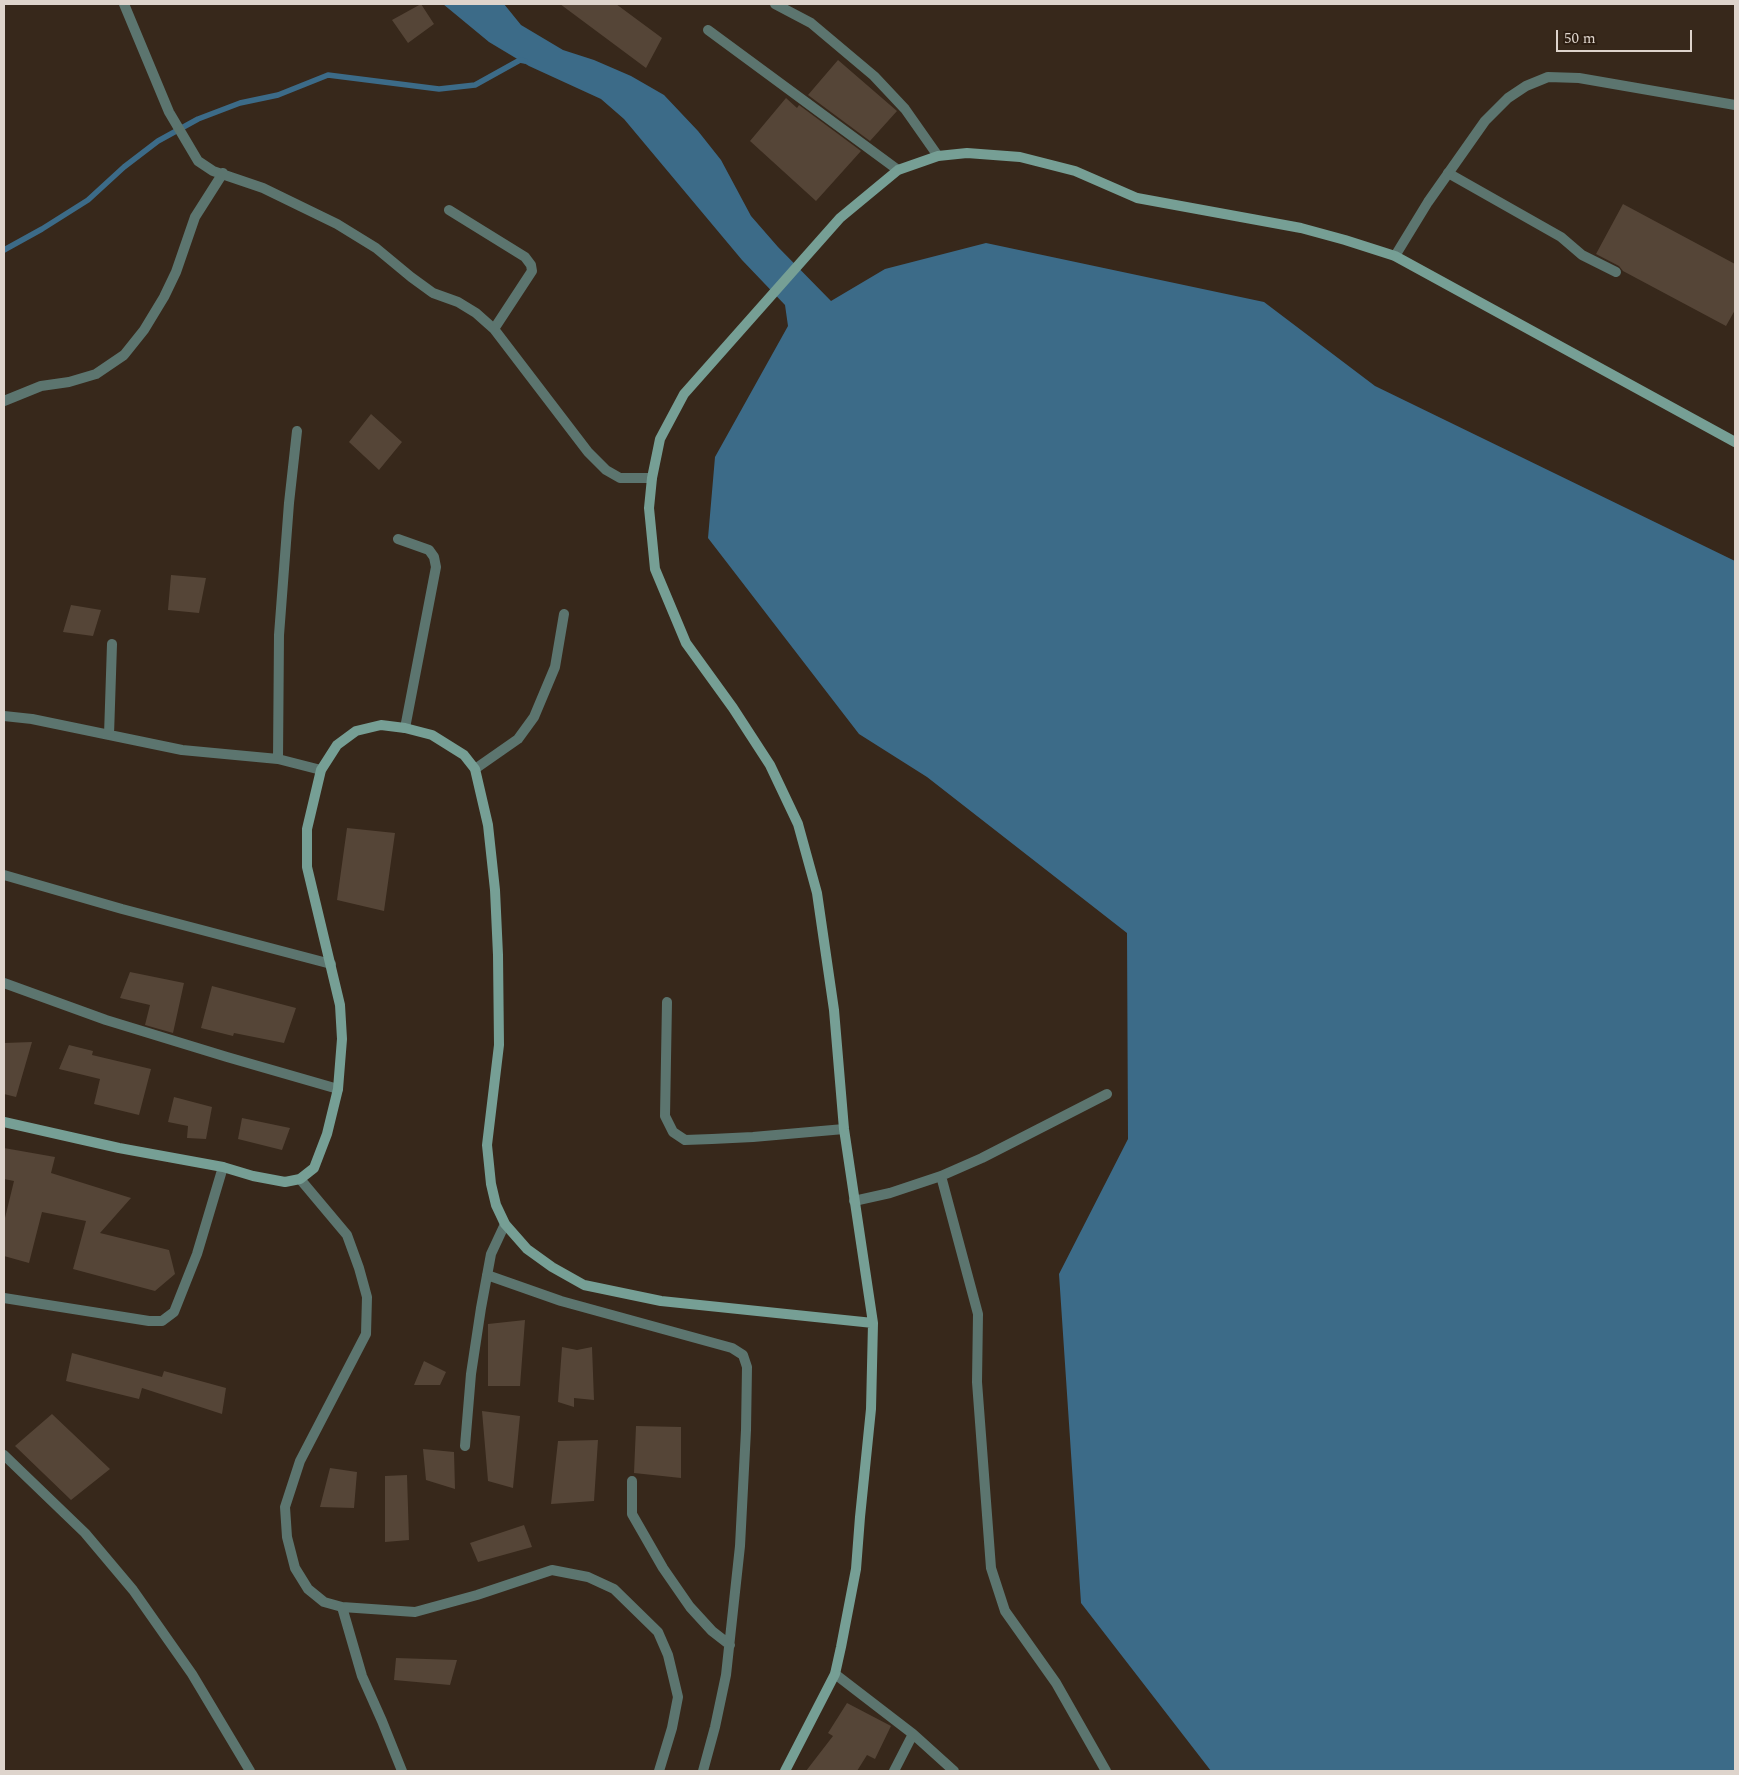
<!DOCTYPE html>
<html>
<head>
<meta charset="utf-8">
<style>
  body { margin:0 }
  #map { position:relative; width:1739px; height:1775px; overflow:hidden; background:#37281b; font-family:Spectral,serif }
  canvas { display:block }
  .frame { position:absolute; inset:0; border:5px solid #ded4cc; pointer-events:none }
  .scale { position:absolute; left:1556px; top:30px; width:136px; height:22px; box-sizing:border-box; border:2px solid #ded4cc; border-top:0; padding-left:6px; font-size:15px; line-height:18px; white-space:nowrap; color:#ded4cc; -webkit-text-stroke:4px #2d1e12; paint-order:stroke }
</style>
</head>
<body>
<div id="map">
<canvas width="1739" height="1775"></canvas>
<div class="frame"></div>
<div class="scale">50 m</div>
</div>
<script>
const ctx = document.querySelector('canvas').getContext('2d');
ctx.lineJoin = 'round';
function paint(path, color) { ctx.fillStyle = color; ctx.fill(path, 'evenodd'); }
const toPath = rows => new Path2D(rows.map(r => 'M' + r).join(''));
function trace(path, color, width, dash) { ctx.strokeStyle = color; ctx.lineWidth = width; ctx.lineCap = dash ? 'butt' : 'round'; ctx.setLineDash(dash || []); ctx.stroke(path); }
const water = toPath([
  [443,4,504,4,521,25,563,50,594,60,631,76,664,95,698,131,721,160,751,216,778,247,831,301,885,269,986,243,1264,302,1375,386,1735,561,1735,1771,1211,1771,1081,1603,1059,1274,1128,1139,1127,933,927,777,859,734,708,538,715,457,788,326,785,305,742,260,624,119,601,99,529,66,489,42]
]);
const stream = toPath([
  [4,250,42,229,88,200,124,167,158,141,198,119,240,103,278,95,328,75,439,89,475,85,520,60,525,61]
]);
const building = toPath([
  [421,4,434,24,408,43,392,20],
  [560,4,616,4,662,38,646,68],
  [838,60,897,111,870,141,808,95],
  [786,98,797,108,799,105,861,151,816,201,750,141],
  [1623,204,1735,264,1735,310,1726,326,1623,271,1619,266,1596,254],
  [371,414,402,442,379,470,349,442],
  [171,575,206,578,199,613,168,610],
  [71,605,101,610,93,636,63,632],
  [347,828,395,833,384,911,337,900],
  [130,972,184,983,173,1033,145,1025,150,1005,120,998],
  [212,986,296,1008,284,1043,234,1033,233,1036,201,1028],
  [32,1042,16,1097,4,1094,4,1043],
  [69,1045,93,1051,92,1055,151,1069,139,1115,94,1104,100,1079,59,1069],
  [174,1097,212,1107,206,1139,187,1138,188,1126,168,1122],
  [242,1118,290,1128,282,1150,238,1139],
  [4,1148,55,1157,51,1173,131,1198,100,1233,169,1250,175,1274,155,1291,73,1269,86,1221,42,1212,29,1263,4,1256,4,1222,14,1181,4,1179],
  [525,1320,520,1386,488,1386,488,1324],
  [562,1347,577,1350,592,1347,594,1400,574,1398,574,1407,558,1402],
  [72,1353,162,1377,164,1371,226,1388,222,1414,142,1388,139,1399,66,1381],
  [424,1361,446,1372,440,1385,414,1385],
  [482,1411,520,1416,513,1488,488,1481],
  [52,1414,110,1469,71,1500,15,1446],
  [636,1426,681,1427,681,1478,634,1473],
  [598,1440,594,1501,551,1504,558,1441],
  [423,1449,454,1452,455,1489,426,1480],
  [330,1468,357,1472,354,1508,320,1507],
  [407,1475,409,1540,385,1542,385,1476],
  [524,1525,532,1547,478,1562,470,1543],
  [396,1658,457,1660,450,1685,394,1680],
  [847,1703,891,1726,875,1759,867,1755,857,1771,806,1771,833,1736,828,1733]
]);
const lane = toPath([
  [708,30,898,170],
  [1448,173,1561,237,1582,255,1616,272]
]);
const street = toPath([
  [124,4,169,112,198,161,213,171,263,188,337,224,376,248,411,277,433,293,458,302,476,313,494,329,588,452,606,470,620,478,652,478],
  [775,4,811,23,874,76,905,109,938,156],
  [449,210,525,257,531,265,532,271,494,329],
  [1395,256,1428,202,1485,121,1508,98,1526,86,1548,77,1579,78,1735,105],
  [4,401,41,386,69,382,96,374,124,355,144,330,164,297,176,272,195,217,223,173],
  [398,539,429,550,434,557,436,567,405,728],
  [4,716,32,719,182,750,278,759,321,770],
  [109,735,112,644],
  [278,759,279,635,289,503,297,431],
  [475,769,518,739,534,717,555,667,564,614],
  [4,875,122,909,331,964],
  [4,983,106,1020,227,1057,338,1089],
  [667,1002,665,1116,673,1132,685,1140,712,1139,753,1137,844,1129],
  [941,1176,978,1314,977,1382,991,1568,1005,1611,1056,1683,1106,1771],
  [300,1179,347,1235,359,1268,367,1297,366,1334,300,1461,285,1507,287,1537,295,1568,308,1589,324,1602,342,1607,415,1612,477,1595,552,1570,588,1577,614,1589,658,1632,668,1655,678,1697,672,1728,659,1771],
  [854,1201,890,1193,941,1176,982,1158,1107,1094],
  [487,1275,561,1301,732,1348,743,1355,747,1367,746,1430,740,1546,726,1675,715,1727,703,1771],
  [4,1298,149,1321,162,1321,174,1312,197,1254,223,1167],
  [465,1446,471,1374,481,1308,491,1254,505,1224],
  [4,1455,85,1533,133,1590,192,1674,250,1771],
  [632,1481,632,1514,663,1568,690,1607,712,1631,730,1645],
  [342,1607,362,1676,382,1721,402,1771],
  [835,1674,913,1734,894,1771],
  [913,1734,954,1771]
]);
const secondary = toPath([
  [4,1122,119,1148,223,1167,253,1176,285,1182,300,1179,314,1168,327,1134,338,1089,342,1039,340,1005,307,867,307,829,321,770,337,745,356,731,381,725,405,728,432,735,464,755,475,769,488,825,495,890,498,955,499,1045,487,1145,491,1184,496,1205,505,1224,527,1249,552,1267,584,1285,661,1301,873,1323],
  [785,1771,835,1674,841,1647,856,1569,860,1517,871,1409,873,1323,844,1129,834,1010,817,893,798,824,770,765,733,708,686,643,655,569,649,508,652,478,660,439,684,394,840,218,898,170,938,156,967,153,1020,157,1075,171,1137,198,1301,228,1345,240,1395,256,1735,442]
]);
paint(water, '#3c6b88');
trace(stream, '#3c6b88', 5.5);
paint(building, '#554537');
trace(lane, '#5c756f', 10);
trace(street, '#5c756f', 10);
trace(secondary, '#769f95', 10);
</script>
</body>
</html>
